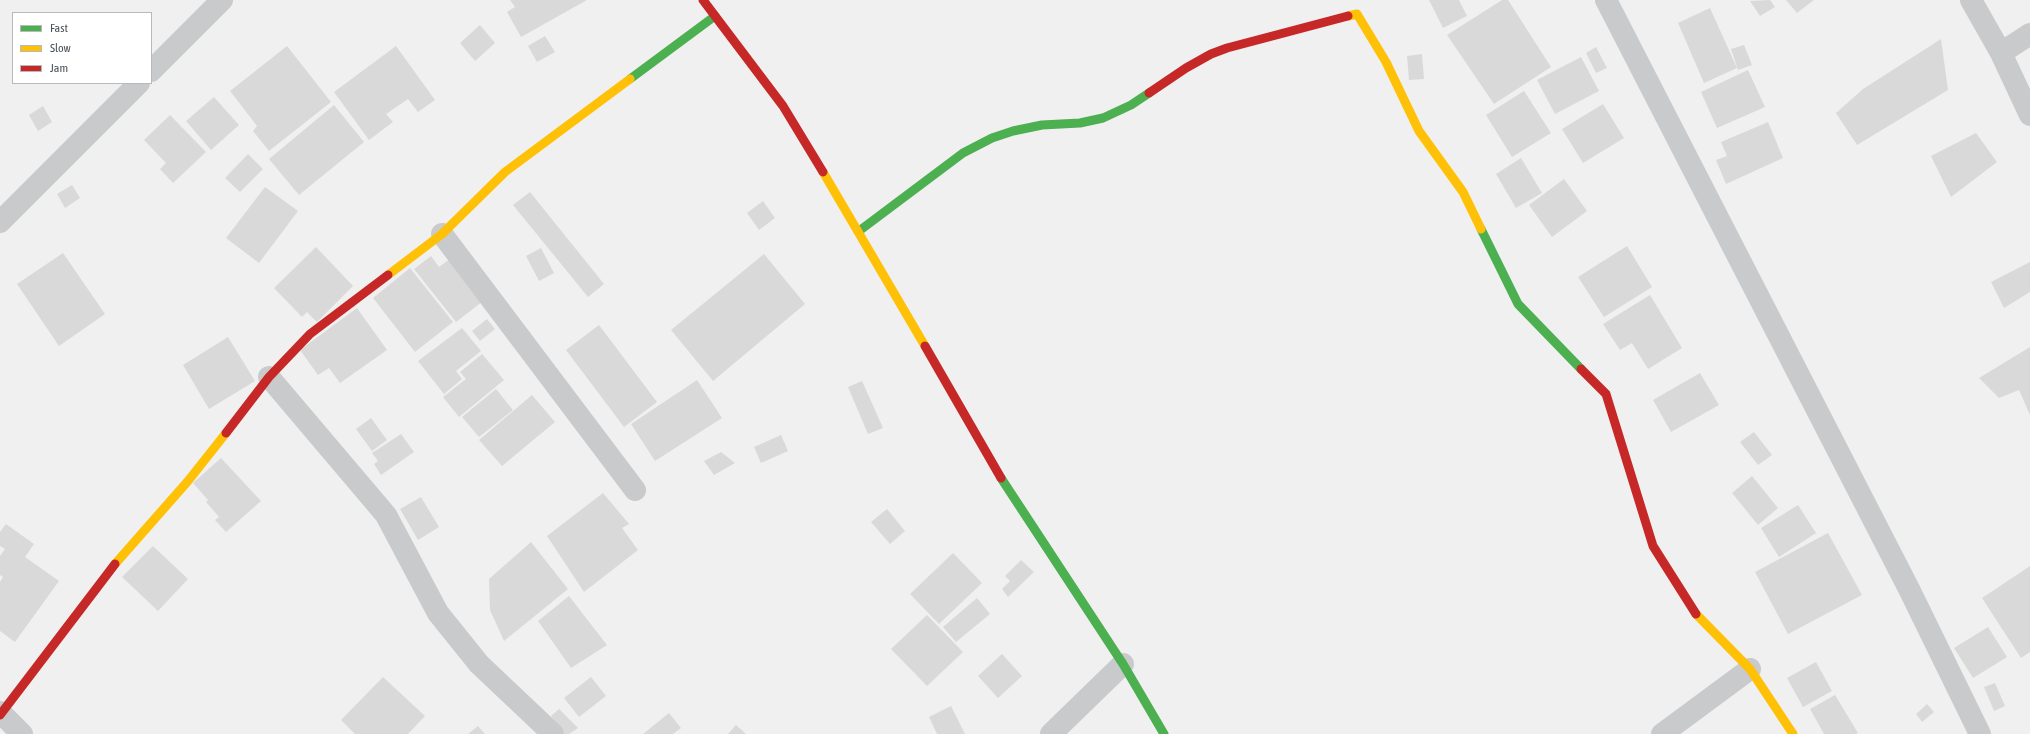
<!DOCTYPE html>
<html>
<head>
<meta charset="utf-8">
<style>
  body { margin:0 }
  #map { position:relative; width:2030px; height:734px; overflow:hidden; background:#f0f0f0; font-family:"Asap Condensed",sans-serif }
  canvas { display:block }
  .legend { position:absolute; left:12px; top:12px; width:140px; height:72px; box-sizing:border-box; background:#fff; border:1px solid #b6babd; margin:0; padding:5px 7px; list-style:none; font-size:12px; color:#49525a }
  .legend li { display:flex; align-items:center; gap:8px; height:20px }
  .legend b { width:20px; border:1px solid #b6babd }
</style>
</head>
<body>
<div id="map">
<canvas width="2030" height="734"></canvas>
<ul class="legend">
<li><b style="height:5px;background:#4caf50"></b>Fast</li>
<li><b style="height:5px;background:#ffc107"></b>Slow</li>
<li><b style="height:5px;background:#c62828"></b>Jam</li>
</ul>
</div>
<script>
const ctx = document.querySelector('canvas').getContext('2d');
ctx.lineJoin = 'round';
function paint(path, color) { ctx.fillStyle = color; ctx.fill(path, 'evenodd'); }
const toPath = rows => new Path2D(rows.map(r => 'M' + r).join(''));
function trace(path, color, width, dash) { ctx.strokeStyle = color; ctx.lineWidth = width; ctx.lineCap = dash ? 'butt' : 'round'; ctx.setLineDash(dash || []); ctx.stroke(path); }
const building = toPath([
  [510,0,587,0,521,37,507,12,515,7],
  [1429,0,1459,0,1467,16,1443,28],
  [1502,0,1508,0,1551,67,1494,104,1447,35],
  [1770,0,1775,7,1760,16,1750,1],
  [1786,0,1814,0,1797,13],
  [1710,8,1737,68,1704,83,1678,23],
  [480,25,495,43,475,61,460,43],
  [545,36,555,52,537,62,528,46],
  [1941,39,1948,90,1857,145,1836,113,1863,89],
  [1744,45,1752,65,1738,70,1731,49],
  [287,46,331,102,269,151,253,131,257,126,230,91],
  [396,46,435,100,418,112,408,99,386,114,393,122,369,140,334,92],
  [1596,47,1607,68,1596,73,1586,53],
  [1422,54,1424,79,1409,80,1407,56],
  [1581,57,1599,91,1555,114,1537,80],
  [1748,70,1765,107,1717,128,1701,92],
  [1524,91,1551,133,1512,157,1486,115],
  [214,97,239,125,211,150,186,121],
  [1603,104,1624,138,1583,163,1562,129],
  [334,105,364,142,299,195,269,159],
  [43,106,52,122,38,131,29,115],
  [170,115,206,152,173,183,160,169,166,163,144,140],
  [1768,122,1783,158,1726,184,1716,160,1727,156,1721,142],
  [1976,133,1997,162,1951,197,1931,156],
  [248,154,263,169,240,192,225,178],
  [1521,158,1542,193,1516,208,1496,174],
  [1564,179,1587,211,1552,237,1529,205],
  [72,185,80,198,65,208,57,194],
  [265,187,298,211,259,263,226,238],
  [530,192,604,284,588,297,513,205],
  [763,201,775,218,759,230,747,213],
  [1627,246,1652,287,1604,317,1578,277],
  [316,247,353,286,317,322,307,312,302,317,274,288],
  [541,248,554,273,539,281,526,256],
  [63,253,105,314,59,346,17,284],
  [764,254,805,304,713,381,671,330],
  [431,256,439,267,454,256,487,298,456,322,414,269],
  [2030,262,2030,292,2004,308,1991,282],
  [410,268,453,322,415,352,373,298],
  [1650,295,1682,348,1648,369,1632,343,1620,350,1603,324],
  [357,308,387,350,340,383,329,368,318,375,300,350],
  [487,319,495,329,480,341,472,331],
  [599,325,657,402,624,427,566,350],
  [462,328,481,351,456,371,462,379,444,394,418,361],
  [228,337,255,381,209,409,183,365],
  [2030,347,2030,415,2019,390,1999,398,1979,378],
  [482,354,504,380,459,417,443,397,466,379,460,372],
  [1700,373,1719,405,1671,432,1653,400],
  [697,380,722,418,655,461,631,424],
  [862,381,883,428,868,434,848,387],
  [496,389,513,410,479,437,462,417],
  [532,395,555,422,502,466,479,440],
  [371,418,387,440,372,451,356,429],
  [1754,432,1772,455,1758,465,1740,442],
  [401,434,414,452,381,475,374,464,378,461,372,453],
  [781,435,788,451,761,463,754,447],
  [721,452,735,463,714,475,704,461],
  [221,458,261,501,226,532,215,520,219,517,206,502,208,500,193,483],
  [1752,476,1778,508,1758,525,1732,493],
  [603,493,629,524,622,528,638,550,584,592,547,536],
  [421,497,439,527,418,540,400,509],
  [1798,505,1816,533,1779,557,1761,528],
  [887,509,905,531,890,544,871,522],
  [6,524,34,544,25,557,59,581,15,642,0,631,0,582,3,577,0,575,0,556,5,549,0,546,0,532],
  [1828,533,1862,595,1788,634,1755,572],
  [531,542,568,589,504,641,490,610,489,579],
  [153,546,188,579,158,611,122,577],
  [953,553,982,583,939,624,910,594],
  [1021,560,1034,572,1008,597,1002,589,1010,581,1005,576],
  [2030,566,2030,652,2021,658,1982,598],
  [569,596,607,645,571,668,538,621],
  [977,598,990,614,956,642,943,627],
  [927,615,963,652,927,686,891,649],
  [1988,627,2007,657,1973,678,1954,648],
  [1002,654,1022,676,998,698,978,676],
  [1816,662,1832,691,1803,707,1787,678],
  [383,677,425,716,408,734,355,734,341,720],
  [591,677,606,696,579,717,564,698],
  [1995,683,2005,706,1994,711,1984,687],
  [1835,695,1858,733,1856,734,1824,734,1810,709],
  [1927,704,1934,712,1922,722,1916,714],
  [951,706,965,734,937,734,929,717],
  [559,709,578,728,569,734,564,734,551,716],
  [669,713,681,728,673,734,643,734],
  [736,725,746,734,728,734],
  [478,726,485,734,468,734]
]);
const street = toPath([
  [1606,0,1909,589,1980,734],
  [1971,0,2001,53,2030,115],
  [2001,53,2030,34],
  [151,71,222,0],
  [0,222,139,83],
  [442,234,635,490],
  [269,377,386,515,438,613,479,664,553,734],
  [0,712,22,734],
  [1051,734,1123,664],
  [1662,734,1750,669]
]);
const fast = toPath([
  [630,79,715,16],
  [1481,229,1518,304,1581,369],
  [859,231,963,153,992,138,1013,131,1042,125,1080,123,1103,118,1131,105,1149,93],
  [1001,478,1123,664,1164,734]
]);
const slow = toPath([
  [1348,16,1357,14,1386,62,1419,131,1463,192,1481,229],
  [823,172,925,346],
  [388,275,442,234,505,172,630,79],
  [115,564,188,481,226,433],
  [1696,614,1750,669,1793,734]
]);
const jam = toPath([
  [703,0,783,106,823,172],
  [1149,93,1186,68,1211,54,1227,48,1348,16],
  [925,346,1001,478],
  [1581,369,1606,394,1653,546,1696,614],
  [226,433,269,377,310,334,388,275],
  [0,715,115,564]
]);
paint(building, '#d9d9da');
trace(street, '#c8cacb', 22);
trace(fast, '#4caf50', 9);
trace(slow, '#ffc107', 9);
trace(jam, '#c62828', 9);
</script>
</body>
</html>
